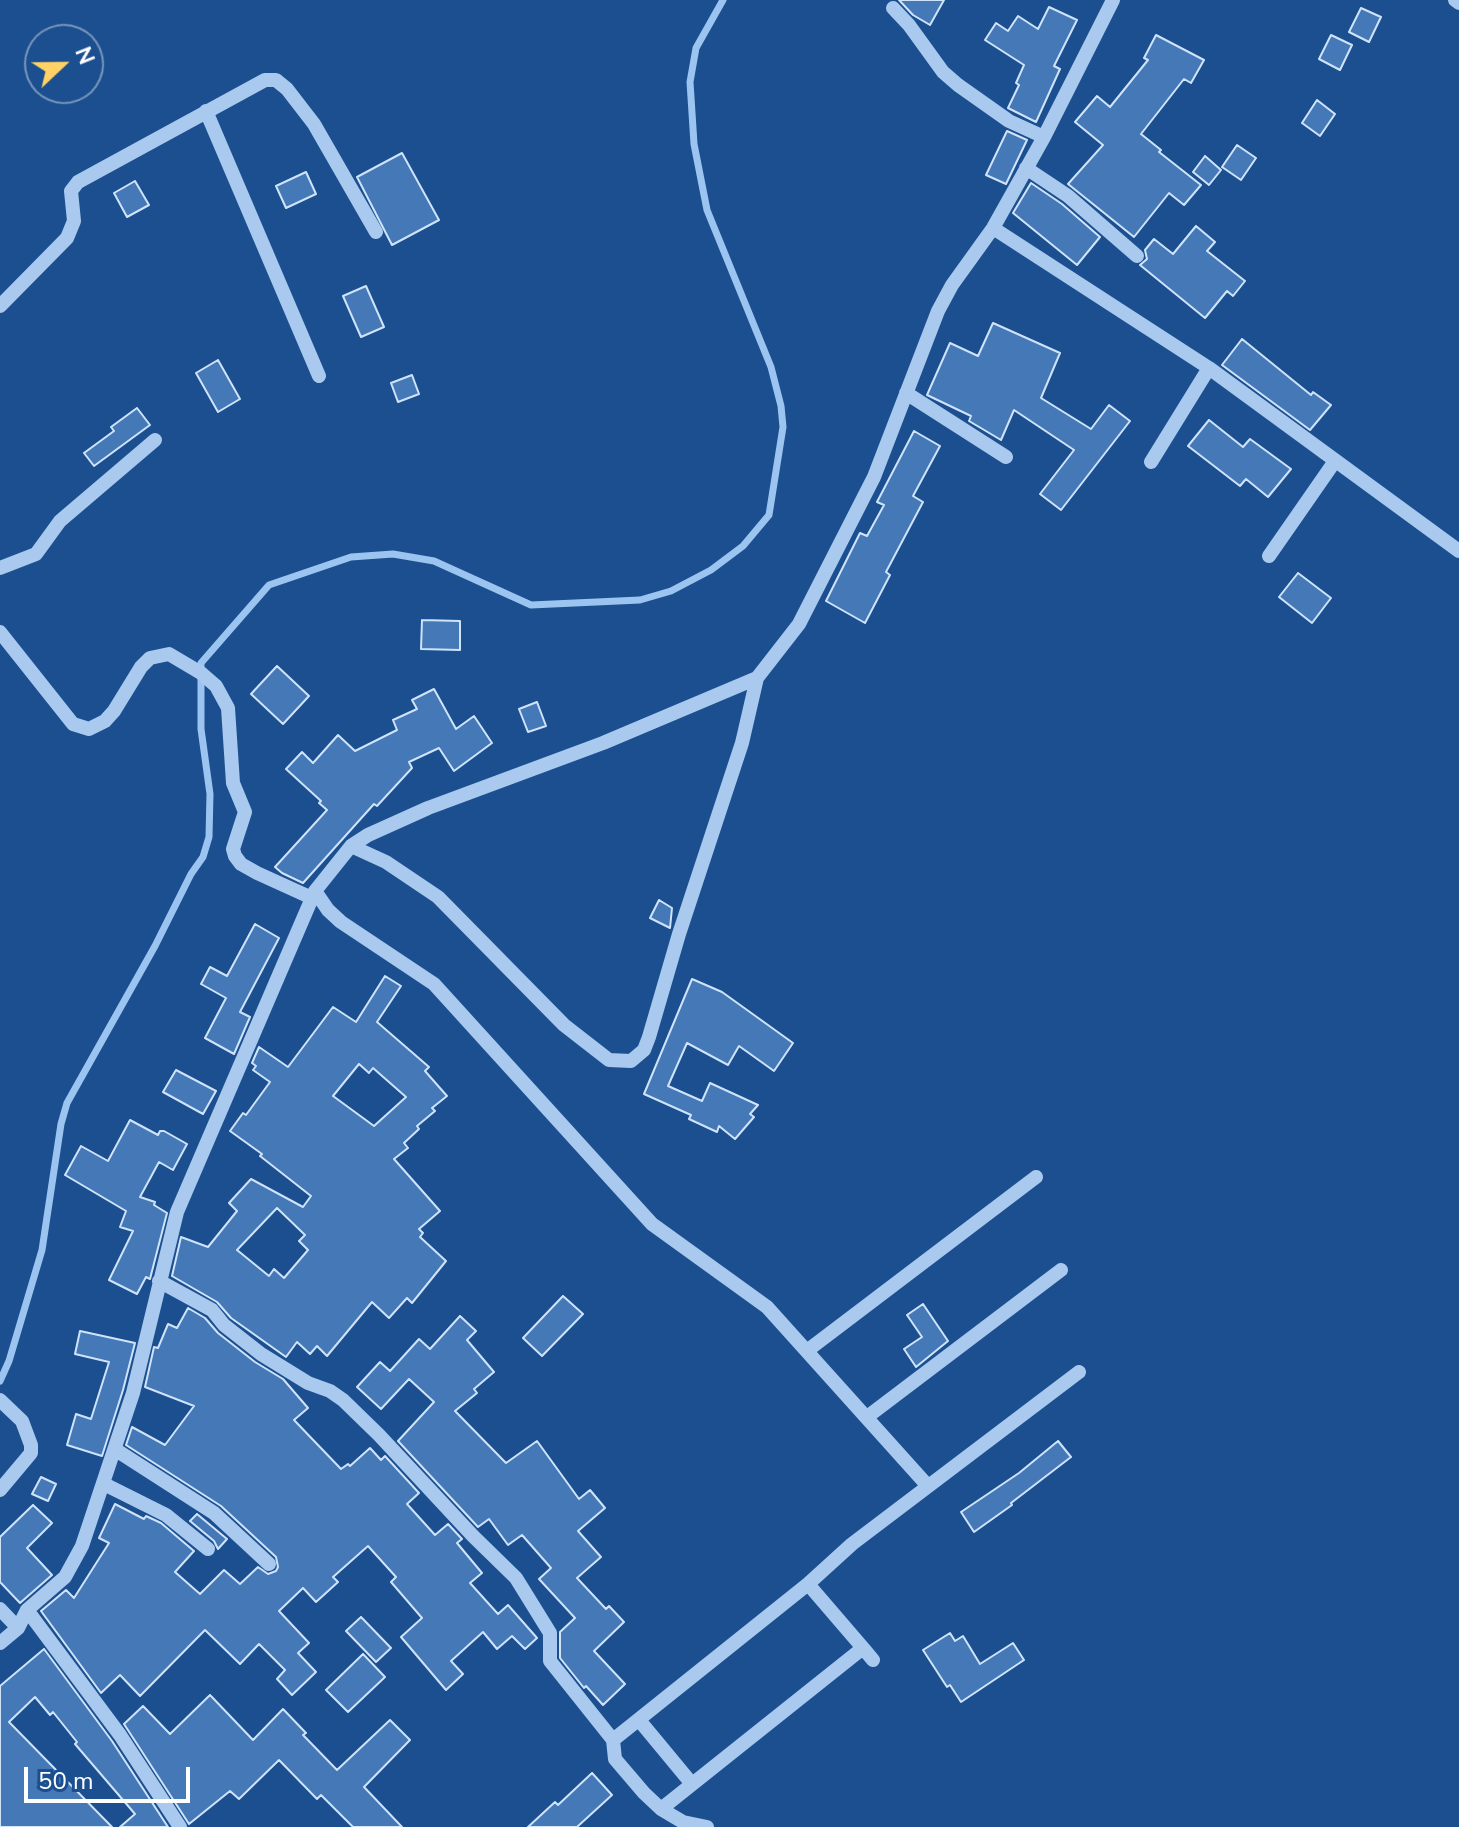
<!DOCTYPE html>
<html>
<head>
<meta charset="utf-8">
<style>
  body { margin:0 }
  #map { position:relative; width:1459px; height:1827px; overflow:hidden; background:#1b4f8f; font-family:"Nunito Sans",sans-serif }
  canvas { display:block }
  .north { position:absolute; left:24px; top:24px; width:80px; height:80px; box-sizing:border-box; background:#1b4f8f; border:2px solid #7695bc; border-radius:50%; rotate:68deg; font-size:22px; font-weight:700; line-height:32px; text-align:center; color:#fff }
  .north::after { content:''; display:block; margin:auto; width:28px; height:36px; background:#ffd166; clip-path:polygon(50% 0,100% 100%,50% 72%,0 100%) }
  .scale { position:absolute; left:24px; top:1767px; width:166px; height:36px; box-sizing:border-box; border:4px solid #fff; border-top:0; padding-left:10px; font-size:24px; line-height:28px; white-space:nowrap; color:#fff; -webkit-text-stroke:6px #1b4f8f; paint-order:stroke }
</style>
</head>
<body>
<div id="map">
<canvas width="1459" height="1827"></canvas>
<div class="north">N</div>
<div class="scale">50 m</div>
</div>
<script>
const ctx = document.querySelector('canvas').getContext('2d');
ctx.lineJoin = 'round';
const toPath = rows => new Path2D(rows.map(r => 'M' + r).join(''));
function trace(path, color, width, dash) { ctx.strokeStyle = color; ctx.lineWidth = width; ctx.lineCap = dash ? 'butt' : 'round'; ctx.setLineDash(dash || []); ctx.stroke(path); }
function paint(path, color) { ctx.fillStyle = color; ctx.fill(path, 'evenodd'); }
const stream = toPath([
  [0,1381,9,1361,42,1250,61,1124,67,1103,155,946,191,874,203,857,209,837,210,794,201,729,201,663,269,585,351,557,393,554,434,561,531,605,640,600,671,591,711,570,743,546,769,515,783,427,781,406,771,367,707,210,694,144,690,82,696,48,723,0]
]);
const building = toPath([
  [899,0,944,0,930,25,913,15,899,0],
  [1049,7,1077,20,1054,66,1060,69,1036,122,1008,108,1019,85,1016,83,1024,65,985,40,996,23,1008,31,1018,16,1038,29,1049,7],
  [1361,8,1381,17,1369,42,1349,32,1361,8],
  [1156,35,1204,60,1191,83,1184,79,1141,134,1161,150,1159,152,1201,185,1184,205,1169,193,1134,237,1068,184,1103,145,1075,122,1097,96,1110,107,1148,60,1144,58,1156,35],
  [1331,35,1352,45,1340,70,1319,59,1331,35],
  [1317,100,1335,114,1320,136,1302,123,1317,100],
  [1007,131,1027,140,1006,184,986,175,1007,131],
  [1237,145,1256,158,1241,180,1222,167,1237,145],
  [402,153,439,220,392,245,357,177,402,153],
  [1205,156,1221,170,1209,185,1193,172,1205,156],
  [306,172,316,194,286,208,276,186,306,172],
  [135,181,149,205,127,217,114,193,135,181],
  [1031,183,1062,204,1100,237,1077,265,1013,213,1031,183],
  [1196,226,1215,242,1207,251,1245,281,1233,296,1227,291,1205,318,1140,265,1147,259,1145,250,1154,239,1173,254,1196,226],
  [366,286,384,327,361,337,343,296,366,286],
  [993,323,1060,353,1041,398,1091,429,1109,405,1130,421,1061,510,1040,494,1074,450,1014,410,1001,440,969,421,971,416,927,395,950,343,978,356,993,323],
  [1242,339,1311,395,1313,392,1331,405,1310,430,1222,365,1242,339],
  [218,360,240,399,218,412,196,373,218,360],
  [412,375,419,394,398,402,391,383,412,375],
  [137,408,150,425,94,466,84,453,114,431,111,427,137,408],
  [1209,420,1243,447,1250,439,1291,469,1268,497,1246,479,1240,486,1188,446,1209,420],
  [914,431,940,446,913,496,923,502,886,572,890,575,865,623,826,601,860,533,867,536,884,505,877,502,914,431],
  [1298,573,1331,598,1312,623,1279,597,1298,573],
  [422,620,460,621,460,650,421,649,422,620],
  [277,666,309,696,283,724,251,694,277,666],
  [434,689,456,729,474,716,492,743,454,771,439,748,409,762,412,768,377,806,374,804,303,883,282,873,275,867,327,810,319,803,321,801,286,769,302,752,313,763,338,735,355,751,397,730,393,720,417,709,412,700,434,689],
  [537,702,546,726,528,732,519,709,537,702],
  [659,900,672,908,670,928,650,918,659,900],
  [255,924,279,938,240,1012,250,1017,234,1054,205,1038,226,998,201,984,210,967,227,976,255,924],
  [385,976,401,986,377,1022,429,1067,425,1071,447,1096,432,1108,435,1111,417,1126,419,1129,404,1143,408,1148,394,1159,440,1211,419,1229,423,1233,420,1237,446,1261,412,1303,407,1298,389,1318,372,1302,327,1356,317,1346,310,1354,297,1342,286,1357,231,1318,217,1302,172,1276,181,1237,208,1247,237,1211,229,1203,251,1179,303,1207,311,1196,260,1156,262,1154,230,1131,243,1113,246,1115,270,1082,253,1070,256,1066,252,1063,259,1047,288,1067,333,1007,356,1022,385,976],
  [359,1064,369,1073,373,1068,406,1097,374,1126,333,1096,359,1064],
  [277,1208,305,1235,299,1241,308,1250,284,1278,274,1269,269,1276,237,1250,277,1208],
  [692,979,722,992,793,1043,774,1071,739,1046,728,1065,687,1043,668,1086,702,1101,710,1083,758,1105,750,1114,754,1117,735,1139,719,1126,717,1132,689,1119,691,1115,644,1094,692,979],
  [176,1070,216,1091,203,1114,163,1092,176,1070],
  [130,1120,158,1135,160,1131,164,1131,187,1144,173,1170,159,1162,140,1197,155,1202,154,1205,167,1213,151,1275,150,1279,146,1277,137,1294,109,1280,133,1231,120,1227,126,1211,65,1175,81,1146,108,1161,130,1120],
  [563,1296,583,1314,542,1356,523,1338,563,1296],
  [923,1304,948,1341,916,1367,904,1349,922,1337,907,1315,923,1304],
  [188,1308,205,1318,218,1333,255,1362,283,1379,308,1408,294,1420,341,1469,348,1464,350,1466,370,1448,381,1460,385,1456,419,1493,407,1504,435,1535,448,1524,462,1539,457,1543,482,1573,470,1583,498,1614,508,1605,537,1638,525,1649,512,1636,497,1649,483,1632,451,1661,463,1674,446,1690,401,1637,422,1618,391,1582,396,1577,368,1546,333,1577,338,1582,316,1602,303,1588,279,1611,309,1643,298,1653,316,1672,292,1695,277,1679,285,1670,259,1644,240,1664,205,1630,140,1696,120,1675,101,1693,41,1611,66,1590,74,1598,109,1543,99,1538,115,1504,144,1519,146,1516,161,1523,194,1551,175,1572,200,1594,224,1570,240,1584,258,1567,268,1574,276,1571,278,1567,276,1557,221,1506,126,1445,132,1427,165,1445,194,1406,145,1387,154,1347,158,1348,168,1324,177,1328,188,1308],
  [460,1316,476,1331,467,1340,494,1372,474,1389,477,1393,455,1411,506,1463,537,1441,579,1499,590,1490,605,1508,578,1531,601,1557,577,1578,606,1609,609,1606,624,1622,594,1651,625,1684,603,1705,586,1686,584,1688,560,1658,560,1632,575,1618,539,1579,551,1568,522,1535,508,1545,489,1519,478,1527,398,1441,434,1402,409,1379,381,1409,357,1387,380,1362,390,1371,419,1339,430,1349,460,1316],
  [80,1331,135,1343,123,1390,102,1456,67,1445,76,1414,91,1419,109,1362,75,1354,80,1331],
  [1058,1441,1071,1457,1011,1503,1012,1505,974,1532,961,1512,1019,1473,1058,1441],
  [41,1477,56,1484,48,1501,32,1494,41,1477],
  [33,1505,52,1523,27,1548,52,1575,20,1603,0,1582,0,1537,33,1505],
  [197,1514,227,1539,218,1549,214,1541,190,1521,197,1514],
  [361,1617,391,1648,376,1662,346,1631,361,1617],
  [950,1633,955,1641,963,1636,980,1664,1013,1643,1024,1660,961,1702,950,1685,947,1687,923,1650,950,1633],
  [44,1649,112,1741,168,1827,120,1827,135,1814,75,1744,77,1742,53,1712,50,1715,35,1697,9,1722,112,1827,0,1827,0,1686,44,1649],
  [363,1654,385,1677,348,1712,326,1690,363,1654],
  [210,1695,253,1740,283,1709,306,1733,303,1735,337,1770,390,1720,410,1740,364,1787,402,1827,353,1827,321,1795,317,1799,279,1760,239,1799,230,1791,189,1824,124,1724,143,1706,170,1734,210,1695],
  [592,1773,612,1795,577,1827,528,1827,555,1802,558,1805,592,1773]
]);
const minor = toPath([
  [1455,0,1459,3],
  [893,8,909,25,943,72,958,85,1009,121,1044,137],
  [206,111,319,376],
  [1026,168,1068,196,1137,256],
  [993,228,1209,368,1459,551],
  [0,306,67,238,74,221,71,191,78,182,265,80,276,80,287,89,314,124,376,232],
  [906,393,1006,457],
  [1151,462,1209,368],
  [1269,556,1335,461],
  [0,568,36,554,60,521,155,440],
  [0,632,73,724,89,729,105,721,114,711,141,667,150,658,169,654,201,673,216,686,228,708,233,783,245,812,233,849,235,856,241,864,257,873,312,898],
  [351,846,386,862,438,897,564,1025,609,1060,631,1061,644,1050,649,1037,679,934,742,743,757,678],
  [315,891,328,910,341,922,434,984,652,1224,767,1307,927,1485],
  [159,1281,212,1310,224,1325,261,1354,308,1383,330,1391,343,1400,379,1435,473,1536,516,1578,550,1633,550,1661,613,1740,808,1584,852,1544,1079,1372],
  [808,1350,1036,1177],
  [0,1400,22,1421,31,1445,31,1453,0,1490],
  [867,1417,1061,1270],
  [116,1450,214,1513,269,1564],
  [104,1484,166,1515,208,1549],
  [0,1609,18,1628],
  [27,1610,120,1735,180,1827],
  [0,1643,18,1628,27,1610,65,1577,82,1546,133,1393,177,1212,315,891,351,846,368,835,428,808,603,743,757,678,799,624,874,477,938,311,952,285,993,228,1044,137,1113,0],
  [863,1648,873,1660],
  [639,1720,692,1784],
  [613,1740,615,1759,644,1793,661,1809,683,1822,707,1827],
  [661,1809,863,1648,808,1584]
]);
trace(stream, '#9cc4f0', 7);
paint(building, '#4478b7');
trace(building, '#cfe3fa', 2);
trace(minor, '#a9c9ee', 14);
</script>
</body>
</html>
